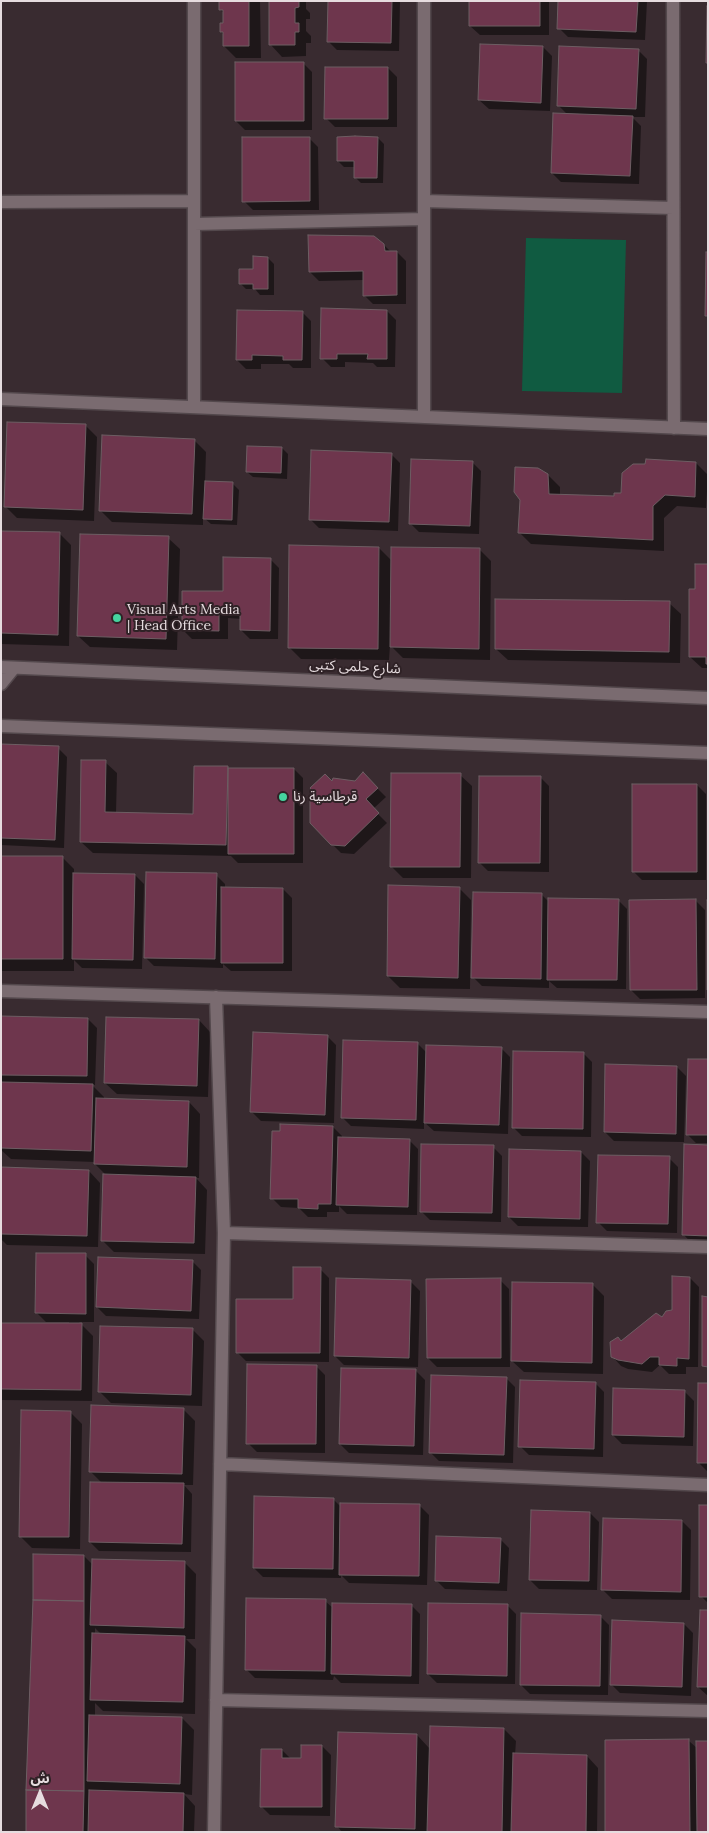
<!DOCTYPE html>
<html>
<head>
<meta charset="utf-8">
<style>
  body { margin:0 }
  #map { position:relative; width:709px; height:1833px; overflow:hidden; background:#392b30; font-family:Lora,"Noto Sans Arabic",serif }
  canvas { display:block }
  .frame { position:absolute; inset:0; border:2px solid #e6dcdf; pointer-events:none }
  .north { position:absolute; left:15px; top:1768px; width:50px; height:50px; -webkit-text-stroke:4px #2f2226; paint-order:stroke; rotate:0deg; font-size:14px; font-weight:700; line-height:20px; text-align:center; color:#e6dcdf }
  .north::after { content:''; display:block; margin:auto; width:18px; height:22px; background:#e6dcdf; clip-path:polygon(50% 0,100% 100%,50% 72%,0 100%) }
</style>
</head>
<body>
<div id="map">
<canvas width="709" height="1833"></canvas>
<div class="frame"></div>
<div class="north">ش</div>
</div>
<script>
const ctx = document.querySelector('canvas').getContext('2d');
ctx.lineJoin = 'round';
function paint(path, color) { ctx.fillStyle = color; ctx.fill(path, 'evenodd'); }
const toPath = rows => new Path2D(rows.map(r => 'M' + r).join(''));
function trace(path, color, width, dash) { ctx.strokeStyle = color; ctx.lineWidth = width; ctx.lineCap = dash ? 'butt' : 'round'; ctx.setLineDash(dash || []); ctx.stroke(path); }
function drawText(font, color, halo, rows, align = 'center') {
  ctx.font = font + ' Lora,"Noto Sans Arabic",serif'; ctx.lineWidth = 4; ctx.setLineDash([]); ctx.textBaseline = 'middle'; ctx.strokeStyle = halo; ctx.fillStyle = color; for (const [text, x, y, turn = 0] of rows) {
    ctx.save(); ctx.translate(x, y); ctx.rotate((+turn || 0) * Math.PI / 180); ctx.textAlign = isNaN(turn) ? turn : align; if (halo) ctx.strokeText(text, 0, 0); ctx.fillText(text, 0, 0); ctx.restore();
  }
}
const green = toPath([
  [526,238,626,240,622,393,522,391]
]);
const shadow = toPath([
  [220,1,260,1,261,58,236,58,224,46,224,35,221,32,224,24,224,13,220,10],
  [270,1,306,1,306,9,310,13,310,19,306,19,306,31,311,36,311,43,306,43,306,56,282,57,271,45],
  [329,1,400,1,399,51,337,50,328,41],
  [470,1,549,1,549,35,480,35,470,26],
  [560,1,647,1,645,40,568,37,559,28],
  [543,47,552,56,550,111,489,109,479,100],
  [638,50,647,59,645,117,632,117,641,126,639,184,561,182,552,173,568,115,559,106],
  [303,63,312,72,312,130,245,130,236,121],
  [388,68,397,77,397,127,335,127,326,118],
  [309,138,318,147,319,210,253,210,244,201],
  [378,138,384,144,383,183,361,183,355,177,355,167,344,167,338,161],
  [384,245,391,252,397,252,406,261,406,304,373,304,364,295,364,280,319,281,310,272],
  [268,258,274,264,274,295,260,295,255,289,246,289,240,283],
  [387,311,396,320,395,367,377,367,373,363,345,362,345,367,331,367,322,358],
  [302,312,311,321,311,368,293,368,289,364,261,364,261,369,246,369,237,360],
  [86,426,97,437,94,521,17,518,5,506],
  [194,440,206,452,205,482,233,484,239,490,237,525,211,524,203,517,203,525,112,522,100,510],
  [282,448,288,454,287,479,253,477,247,472],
  [391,454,400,463,398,531,319,528,310,519],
  [472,462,481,471,479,534,419,532,410,523],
  [696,463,708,475,706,508,677,506,664,518,664,551,531,544,520,533,548,475,560,487,560,495,615,497],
  [1,532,60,534,71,545,69,646,1,644],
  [168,538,180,549,177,650,90,647,78,636],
  [379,548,392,561,479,549,491,561,490,660,403,658,390,645,389,660,301,659,289,647],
  [270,559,279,568,278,639,250,639,241,630,242,619,228,618,228,639,192,639,183,630,224,593],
  [708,565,708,668,702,668,690,657,697,590],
  [669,603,681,614,680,663,508,660,496,649],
  [1,745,58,748,67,757,64,848,1,845],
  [105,762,117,773,116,813,194,815,227,768,229,769,294,769,303,778,303,863,238,863,231,856,93,853,81,842],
  [363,774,386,797,373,809,387,823,354,854,341,853,311,823,332,782,355,782],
  [460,775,472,786,471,878,403,878,391,866],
  [540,777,549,786,549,872,488,871,479,862],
  [697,785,706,794,706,880,642,880,633,871],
  [1,857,62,857,74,869,74,874,135,875,144,884,142,969,82,968,74,960,74,971,2,971],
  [216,875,225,884,225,889,283,889,292,898,292,971,231,971,223,964,223,968,154,966,145,957],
  [459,888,471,900,470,989,400,988,388,976],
  [542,895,549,902,618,900,627,909,626,989,557,988,549,981,549,988,482,986,473,977],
  [696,901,705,910,705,998,640,999,631,990],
  [1,1017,88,1019,97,1028,95,1085,92,1085,104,1097,104,1100,189,1102,200,1114,199,1178,196,1178,207,1190,205,1254,114,1252,102,1240,107,1176,95,1164,95,1162,11,1159,1,1150],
  [199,1020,210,1032,208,1097,117,1094,105,1083],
  [327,1036,336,1045,334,1123,261,1121,252,1112],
  [418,1044,427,1053,501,1048,510,1057,508,1134,434,1131,424,1122,424,1129,351,1126,342,1117],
  [583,1053,592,1062,591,1137,522,1136,513,1127],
  [708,1061,708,1143,696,1143,687,1134],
  [677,1067,686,1076,684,1142,614,1141,605,1132],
  [333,1127,342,1136,342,1138,409,1140,418,1149,417,1215,347,1214,339,1206,339,1212,327,1212,327,1217,308,1217,299,1208,281,1207,272,1198],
  [708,1146,708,1247,695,1247,684,1235],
  [493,1147,502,1156,501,1222,430,1220,421,1211],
  [581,1152,590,1161,588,1227,518,1226,509,1217],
  [669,1158,678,1167,677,1233,607,1231,598,1222],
  [1,1168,89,1171,100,1183,98,1247,7,1245,1,1239],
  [85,1255,94,1264,94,1322,79,1322,93,1336,92,1401,1,1400,1,1324,69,1324,69,1322,46,1322,37,1313],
  [192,1261,201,1270,199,1319,106,1316,97,1307],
  [320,1269,329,1278,329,1362,246,1361,237,1352,294,1300],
  [690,1278,699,1287,698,1367,686,1367,686,1374,669,1374,660,1365,652,1372,628,1369,621,1366,612,1356,621,1342,662,1319,673,1311],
  [500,1280,509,1289,510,1367,437,1367,428,1358],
  [411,1282,420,1291,418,1367,344,1365,335,1356],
  [592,1284,604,1296,603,1374,524,1372,512,1361],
  [192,1329,204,1341,202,1406,111,1403,99,1391],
  [316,1366,325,1375,325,1453,257,1452,248,1443],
  [416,1371,425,1380,423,1455,349,1453,340,1444],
  [506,1378,515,1387,513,1463,439,1461,430,1452],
  [595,1383,604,1392,603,1457,529,1455,520,1446],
  [708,1385,708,1472,698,1462],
  [685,1392,694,1401,693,1446,622,1444,613,1435],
  [183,1409,195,1421,193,1485,184,1485,192,1494,191,1552,99,1551,90,1542,102,1483,90,1471],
  [70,1412,82,1424,80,1549,32,1548,20,1536],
  [333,1499,341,1507,420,1506,429,1515,427,1585,349,1583,341,1575,341,1578,263,1577,254,1568],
  [708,1506,708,1603,701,1596],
  [590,1513,599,1522,597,1590,539,1589,530,1580],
  [682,1521,691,1530,690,1600,612,1599,603,1590],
  [500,1539,509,1548,507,1591,445,1589,436,1580],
  [84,1556,93,1565,185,1563,196,1574,195,1639,186,1639,196,1649,195,1714,103,1711,95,1703,95,1716,182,1718,194,1730,192,1795,184,1794,195,1806,194,1832,27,1832],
  [95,1628,102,1635,95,1635],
  [325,1601,333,1608,411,1605,420,1614,419,1684,341,1683,334,1676,333,1680,255,1678,246,1669],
  [507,1605,516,1614,515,1684,437,1683,428,1674],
  [708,1611,708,1696,698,1687],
  [600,1616,609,1625,608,1695,530,1694,521,1685],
  [684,1624,693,1633,691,1696,620,1693,611,1684],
  [504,1729,516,1741,515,1755,587,1756,598,1768,597,1832,342,1832,337,1826,417,1735,430,1749],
  [689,1741,698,1749,708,1832,606,1832],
  [322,1746,331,1755,330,1816,270,1815,261,1806,282,1750,291,1759,302,1759]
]);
const building = toPath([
  [219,1,249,1,249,46,223,46,223,32,220,32,220,23,223,23,223,10,219,10,219,1],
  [269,1,299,1,299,7,295,8,295,23,299,23,299,32,295,32,295,45,269,45,269,1],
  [328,1,392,1,391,43,327,42,328,1],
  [469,1,540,1,540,26,469,26,469,1],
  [558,1,638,1,636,32,557,29,558,1],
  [707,6,708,6,708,63,706,63,707,6],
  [480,44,543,46,541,103,478,100,480,44],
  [559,46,639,49,636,109,557,106,559,46],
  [235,62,304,62,304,121,235,121,235,62],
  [325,67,388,67,388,119,324,119,325,67],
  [553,113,633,116,630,176,551,173,553,113],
  [355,136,378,137,377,178,354,178,354,161,337,161,337,137,355,136],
  [242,137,310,137,310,201,242,202,242,137],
  [308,235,374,236,384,244,385,251,397,251,397,295,363,296,363,271,309,272,308,235],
  [706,252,708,252,708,316,705,316,706,252],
  [253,256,268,257,268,289,253,289,253,284,239,284,239,269,253,269,253,256],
  [321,308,387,310,387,359,367,359,368,354,337,354,337,359,320,359,321,308],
  [237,310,303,311,302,360,283,360,283,356,252,355,252,360,236,360,237,310],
  [7,422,86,424,83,510,4,507,7,422],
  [102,435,195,439,192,514,99,511,102,435],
  [247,446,282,447,281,473,246,472,247,446],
  [311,450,392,453,389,522,309,520,311,450],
  [411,459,473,461,470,526,409,524,411,459],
  [646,459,696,462,695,497,665,495,653,506,653,540,518,533,520,500,514,492,515,467,538,468,548,474,549,494,614,496,614,493,621,493,622,473,633,464,645,464,646,459],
  [205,481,233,482,232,520,203,519,205,481],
  [1,531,60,532,58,635,1,633,1,531],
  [80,534,169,536,166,639,77,636,80,534],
  [289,545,379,547,378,649,288,648,289,545],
  [391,547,480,548,479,649,390,647,391,547],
  [223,557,271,558,270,631,240,630,240,610,219,610,219,631,182,630,182,591,223,591,223,557],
  [695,564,708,564,708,664,706,664,706,657,689,657,689,589,695,589,695,564],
  [495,599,670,601,669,652,495,649,495,599],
  [1,744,59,746,55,840,1,838,1,744],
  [81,760,106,760,105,812,193,814,194,766,228,766,226,845,80,842,81,760],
  [228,768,294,768,294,854,228,854,228,768],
  [363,772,378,788,366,799,379,813,345,846,331,845,310,823,310,799,315,794,310,788,325,774,332,781,333,778,355,781,363,772],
  [391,773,461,773,460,867,390,867,391,773],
  [479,776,541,776,540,863,478,863,479,776],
  [632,784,697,784,697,872,632,872,632,784],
  [1,856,63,856,63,959,1,959,1,856],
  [146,872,217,873,215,959,144,958,146,872],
  [73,873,135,874,133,960,72,959,73,873],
  [388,885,460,887,458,978,387,976,388,885],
  [221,887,283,888,283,963,221,963,221,887],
  [473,892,542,893,541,979,471,978,473,892],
  [548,898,619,899,617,980,547,980,548,898],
  [696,899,697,990,630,990,629,900,696,899],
  [707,900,708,900,708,990,707,990,707,900],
  [1,1016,88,1018,87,1076,1,1075,1,1016],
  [106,1017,199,1019,197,1086,104,1083,106,1017],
  [253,1032,328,1035,325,1115,250,1112,253,1032],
  [343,1040,418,1042,416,1120,341,1118,343,1040],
  [426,1045,502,1047,499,1125,424,1123,426,1045],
  [513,1051,584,1052,583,1129,512,1128,513,1051],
  [688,1059,708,1059,708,1135,686,1135,688,1059],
  [605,1064,677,1066,676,1134,604,1132,605,1064],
  [1,1082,93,1084,91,1151,1,1148,1,1082],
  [96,1098,189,1101,187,1167,94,1164,96,1098],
  [280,1124,333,1126,331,1204,318,1204,318,1209,298,1208,298,1199,270,1199,272,1131,280,1131,280,1124],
  [338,1137,410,1139,408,1207,336,1205,338,1137],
  [421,1144,494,1145,492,1213,420,1212,421,1144],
  [684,1144,708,1145,708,1236,682,1235,684,1144],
  [509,1149,581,1151,580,1219,508,1217,509,1149],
  [598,1155,670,1156,668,1224,596,1223,598,1155],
  [1,1167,89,1170,87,1236,1,1234,1,1167],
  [103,1174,196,1177,194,1243,101,1241,103,1174],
  [36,1253,86,1253,86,1314,35,1313,36,1253],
  [98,1257,193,1260,191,1311,96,1307,98,1257],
  [293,1267,321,1267,320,1353,236,1353,236,1299,293,1299,293,1267],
  [672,1276,690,1277,689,1359,677,1358,677,1366,659,1365,659,1357,650,1357,642,1364,618,1360,611,1357,610,1342,618,1337,621,1341,656,1313,662,1317,666,1311,672,1310,672,1276],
  [336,1278,411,1280,409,1358,334,1356,336,1278],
  [501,1278,501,1358,427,1358,426,1279,501,1278],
  [512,1282,593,1283,592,1363,511,1361,512,1282],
  [702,1296,708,1297,708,1367,702,1366,702,1296],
  [1,1323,82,1323,81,1390,1,1389,1,1323],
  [100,1326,193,1328,191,1395,98,1392,100,1326],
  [247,1364,317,1365,316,1444,246,1444,247,1364],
  [341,1368,416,1369,414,1446,339,1444,341,1368],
  [431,1375,507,1377,504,1455,429,1453,431,1375],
  [520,1380,596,1382,594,1449,518,1447,520,1380],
  [698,1383,708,1383,708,1463,697,1463,698,1383],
  [613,1388,685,1390,684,1437,612,1435,613,1388],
  [91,1405,184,1408,182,1474,89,1472,91,1405],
  [21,1410,71,1411,69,1537,19,1537,21,1410],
  [90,1482,184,1483,182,1544,89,1542,90,1482],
  [254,1496,334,1498,333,1569,253,1568,254,1496],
  [340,1503,420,1504,419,1576,339,1575,340,1503],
  [699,1505,708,1505,708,1597,699,1597,699,1505],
  [531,1510,590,1512,589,1581,529,1580,531,1510],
  [603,1518,682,1520,681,1592,601,1590,603,1518],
  [436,1536,501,1538,499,1583,435,1581,436,1536],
  [33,1554,84,1555,84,1601,33,1600,33,1554],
  [92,1559,185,1561,184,1628,90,1625,92,1559],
  [246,1598,326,1599,325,1671,245,1670,246,1598],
  [33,1600,84,1601,84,1791,26,1790,33,1600],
  [332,1603,412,1604,411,1676,331,1674,332,1603],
  [428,1603,508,1604,507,1676,427,1674,428,1603],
  [700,1610,708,1610,708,1687,697,1687,700,1610],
  [521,1613,601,1615,600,1686,520,1685,521,1613],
  [612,1620,684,1623,682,1687,610,1685,612,1620],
  [92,1633,185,1636,183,1702,90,1700,92,1633],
  [89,1715,182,1717,180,1784,87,1781,89,1715],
  [430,1726,504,1728,502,1832,427,1832,430,1726],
  [338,1732,417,1734,415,1829,335,1827,338,1732],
  [689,1739,690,1832,605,1832,605,1740,689,1739],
  [696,1741,708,1741,708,1832,697,1832,696,1741],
  [301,1745,322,1745,322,1807,260,1807,261,1749,282,1749,282,1758,301,1758,301,1745],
  [513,1753,587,1755,586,1832,511,1832,513,1753],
  [26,1790,84,1791,83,1832,26,1832,26,1790],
  [89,1790,184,1793,183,1832,88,1832,89,1790]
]);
const minor = toPath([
  [194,1,194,406],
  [424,1,424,417],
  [673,1,674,428],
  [424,201,673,208],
  [1,202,194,201],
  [194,224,424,219],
  [1,399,708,429],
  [1,667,708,698],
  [1,684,14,668],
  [1,726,708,753],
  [1,991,708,1012],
  [224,1233,708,1247],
  [220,1464,708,1485],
  [216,1700,708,1711],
  [214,1832,224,1233,216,997]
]);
const markers = [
  [117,618,5,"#45d49f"],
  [283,797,5,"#45d49f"]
];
const poiNames = [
  ["Visual Arts Media",127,610],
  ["| Head Office",127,626],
  ["قرطاسية رنا",293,797]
];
const streetNames = [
  ["شارع حلمى كتبى",355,667,3]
];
paint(green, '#105b41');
paint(shadow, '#0007');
paint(building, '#6e364d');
trace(building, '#6d5e63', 1);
trace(minor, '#53484c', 15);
trace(minor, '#7a6b70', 12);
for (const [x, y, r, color] of markers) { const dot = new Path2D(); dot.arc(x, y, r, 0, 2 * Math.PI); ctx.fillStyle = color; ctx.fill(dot); trace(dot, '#2f2226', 2); }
drawText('14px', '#e6dcdf', '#2f2226', poiNames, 'left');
drawText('14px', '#e6dcdf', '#2f2226', streetNames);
</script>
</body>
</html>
